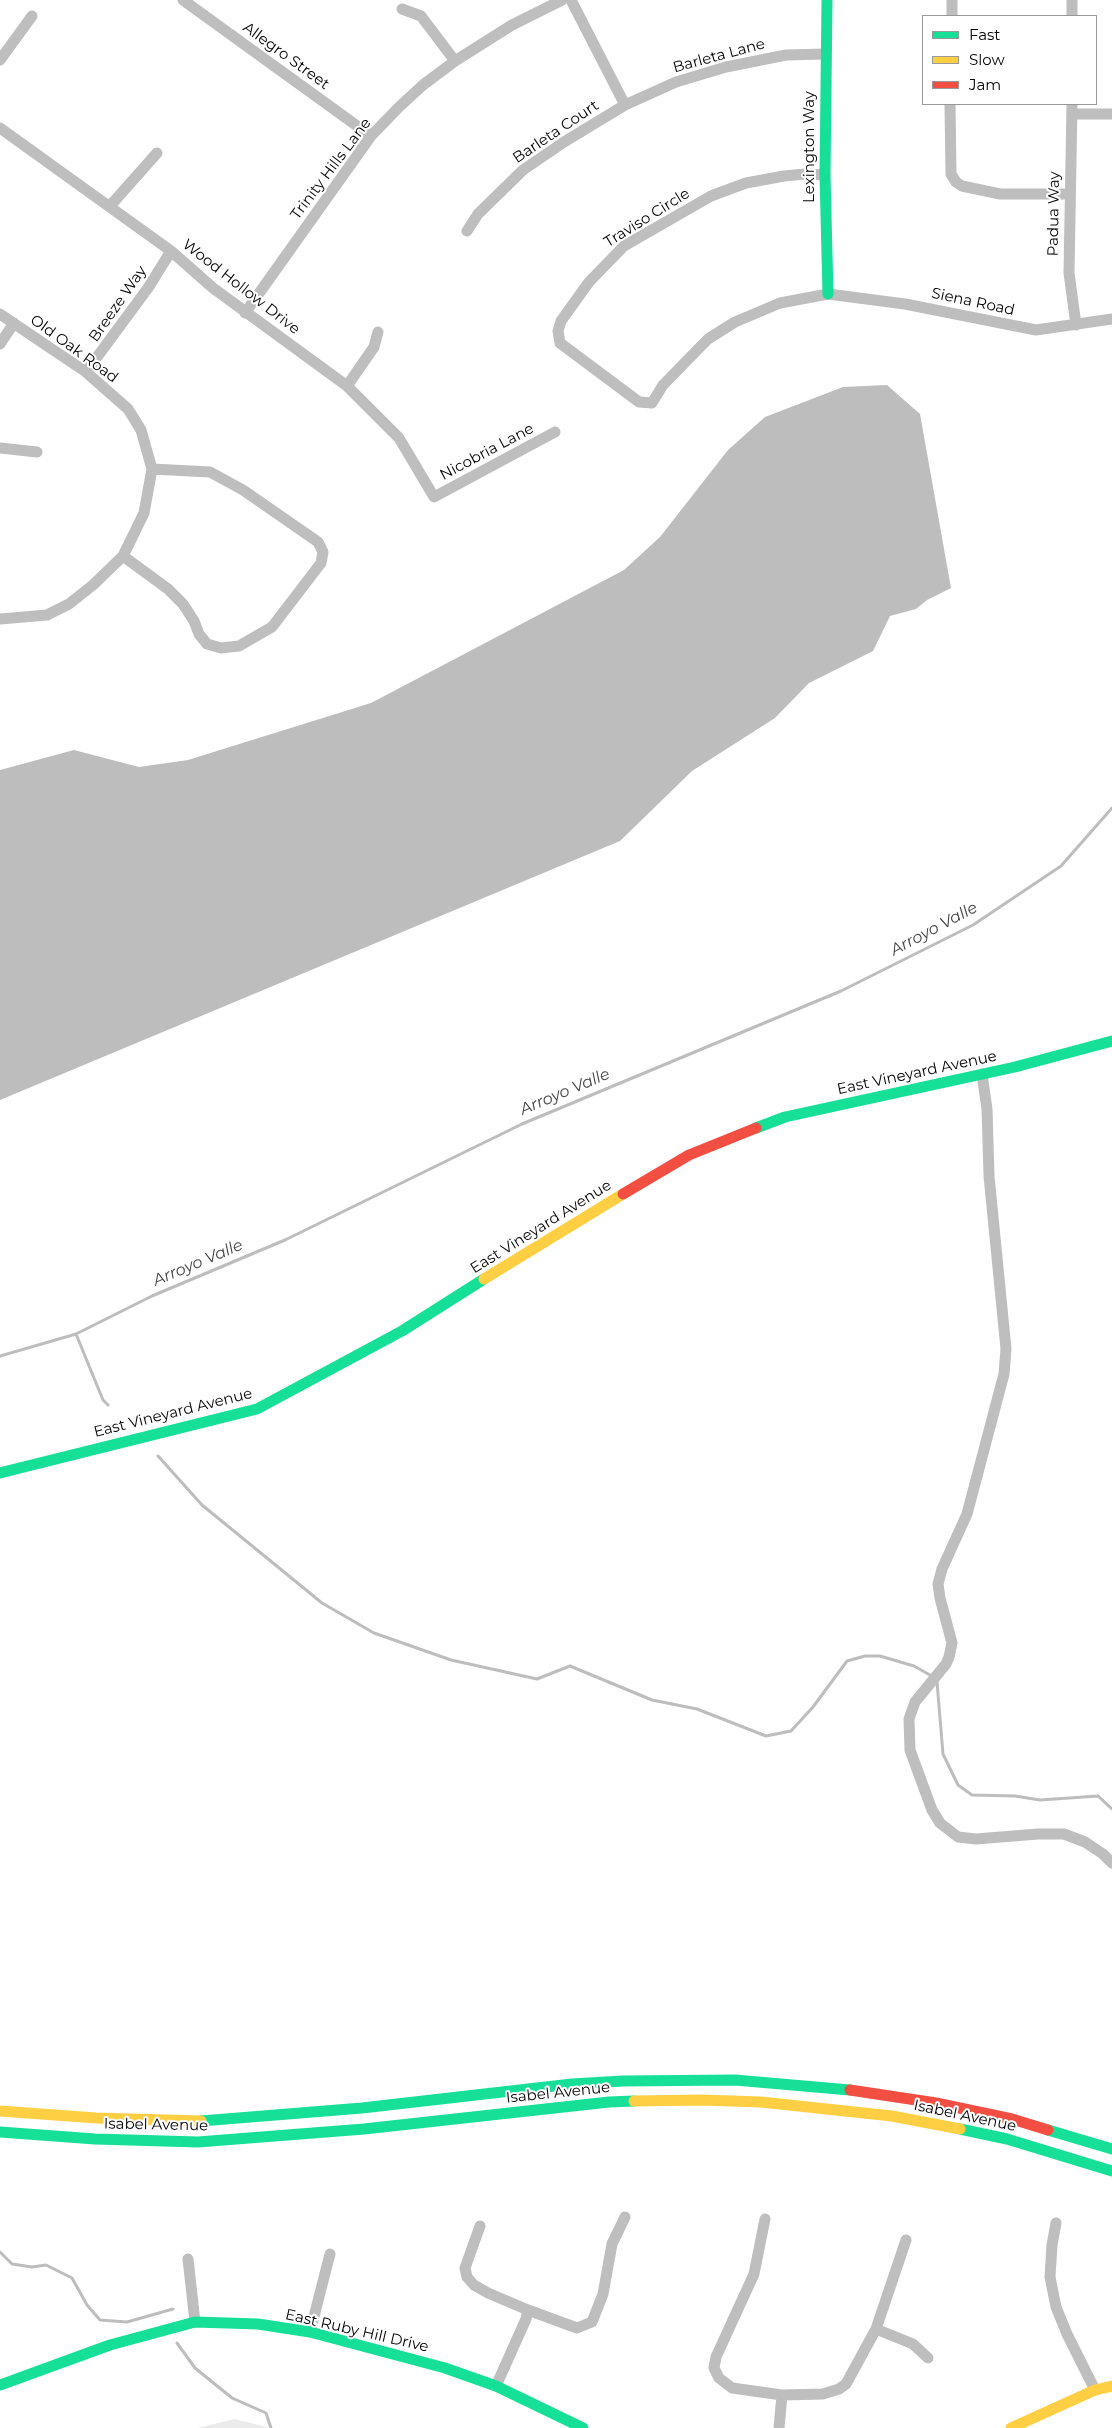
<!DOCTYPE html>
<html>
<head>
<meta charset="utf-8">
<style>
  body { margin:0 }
  #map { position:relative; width:1112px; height:2428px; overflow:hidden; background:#fff; font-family:Montserrat,sans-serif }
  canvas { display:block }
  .legend { position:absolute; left:922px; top:15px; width:175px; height:90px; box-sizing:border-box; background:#fff; border:1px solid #999; margin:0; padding:6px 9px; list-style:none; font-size:15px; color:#000 }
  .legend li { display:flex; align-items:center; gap:10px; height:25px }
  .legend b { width:25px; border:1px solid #999 }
</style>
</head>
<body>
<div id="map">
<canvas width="1112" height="2428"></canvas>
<ul class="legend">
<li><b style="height:6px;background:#16e098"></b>Fast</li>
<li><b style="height:6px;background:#ffcf43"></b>Slow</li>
<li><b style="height:6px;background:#f24e42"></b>Jam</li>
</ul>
</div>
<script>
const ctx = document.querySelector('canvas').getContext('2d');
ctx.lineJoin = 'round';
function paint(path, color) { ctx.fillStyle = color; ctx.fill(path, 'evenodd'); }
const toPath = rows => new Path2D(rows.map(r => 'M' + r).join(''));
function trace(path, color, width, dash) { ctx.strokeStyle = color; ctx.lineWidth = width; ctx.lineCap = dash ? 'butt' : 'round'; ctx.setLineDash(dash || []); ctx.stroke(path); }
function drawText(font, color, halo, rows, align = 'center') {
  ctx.font = font + ' Montserrat,sans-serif'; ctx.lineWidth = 4; ctx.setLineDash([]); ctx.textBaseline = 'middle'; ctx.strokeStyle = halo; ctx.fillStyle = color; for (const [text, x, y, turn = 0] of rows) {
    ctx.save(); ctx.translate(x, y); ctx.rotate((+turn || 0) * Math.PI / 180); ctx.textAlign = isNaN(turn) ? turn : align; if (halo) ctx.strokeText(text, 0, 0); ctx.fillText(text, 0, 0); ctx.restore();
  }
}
const green = toPath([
  [235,2419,271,2428,197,2428]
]);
const water = toPath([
  [887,385,920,414,951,588,927,600,916,609,890,616,873,651,809,683,775,718,692,771,620,841,0,1100,0,770,74,750,139,767,188,760,371,703,624,570,660,537,728,450,765,417,843,387]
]);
const stream = toPath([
  [76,1334,103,1400,108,1405],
  [0,1356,76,1334,152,1296,285,1240,522,1124,841,991,973,925,1061,866,1112,808],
  [158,1456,202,1505,322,1603,374,1633,451,1660,537,1679,570,1666,652,1700,697,1709,766,1736,791,1731,813,1707,847,1661,865,1656,880,1656,914,1666,930,1675],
  [937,1682,943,1754,958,1785,972,1795,1015,1796,1040,1800,1098,1796,1112,1809],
  [0,2252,12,2264,32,2267,46,2265,72,2278,87,2305,100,2320,127,2322,173,2309],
  [177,2343,195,2368,232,2398,266,2413,271,2428]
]);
const street = toPath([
  [183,0,371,136],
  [571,0,625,105],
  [402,9,421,16,455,61],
  [952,16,952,0],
  [1072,16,1072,0],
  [0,60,32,16],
  [950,104,951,174,956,182,962,186,1000,194,1069,194],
  [1072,104,1069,273,1076,325],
  [1072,114,1112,114],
  [0,128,171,251,213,288,347,386,399,438,434,497,555,432],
  [825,175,805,174,784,176,746,183,711,196,624,246,589,282,561,321,558,331,560,343,639,402,652,403,663,385,708,339,735,322,780,303,828,294,905,304,1036,330,1112,319],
  [110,206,157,153],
  [467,231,478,214,523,170,564,142,625,105,676,82,726,67,786,55,825,54],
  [245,313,371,136,399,107,423,85,455,61,512,25,562,0],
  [0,314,86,372,128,409,141,430,152,469,144,513,123,556,93,585,69,604,47,615,0,619],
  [0,344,14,323],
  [86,372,148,288,171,251],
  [347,386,374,347,378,332],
  [0,448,37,452],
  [123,556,168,589,183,604,194,621,199,634,207,644,221,648,239,646,272,627,321,563,323,552,318,542,243,490,210,472,152,469],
  [982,1074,987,1109,989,1176,1006,1349,1004,1374,967,1514,942,1569,938,1584,940,1598,952,1643,949,1657,946,1664,915,1702,909,1719,910,1750,932,1810,940,1823,958,1837,976,1839,1038,1834,1064,1834,1085,1842,1103,1854,1112,1863],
  [765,2219,754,2274,716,2357,714,2368,719,2378,732,2388,782,2395,823,2394,839,2389,846,2384,876,2329,906,2240],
  [1056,2223,1052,2245,1050,2277,1056,2307,1067,2334,1095,2390],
  [480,2226,465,2268,467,2277,474,2285,488,2293,528,2310,526,2319,496,2386],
  [188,2259,195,2322],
  [528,2310,577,2328,592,2322,603,2294,612,2244,625,2217],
  [876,2329,913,2344,928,2358],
  [310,2332,330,2254],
  [779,2428,782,2395]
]);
const fast = toPath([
  [827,0,825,175,828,294],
  [756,1128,785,1117,1015,1067,1112,1041],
  [0,1473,257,1409,402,1331,484,1279],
  [201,2121,362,2108,572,2084,623,2081,735,2080,850,2090],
  [960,2129,1007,2139,1112,2171],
  [1048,2130,1112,2149],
  [0,2132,95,2139,198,2142,364,2129,609,2102,634,2101],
  [0,2385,110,2345,195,2322,258,2324,310,2332,445,2368,496,2386,583,2428]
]);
const slow = toPath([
  [484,1279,623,1194],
  [634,2101,701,2100,761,2102,892,2116,960,2129],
  [0,2111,96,2118,201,2121],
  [1011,2428,1095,2390,1112,2386]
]);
const jam = toPath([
  [623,1194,689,1155,756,1128],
  [850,2090,936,2103,1012,2119,1048,2130]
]);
const streetNames = [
  ["Allegro Street",286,56,36],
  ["Barleta Lane",719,56,-15],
  ["Barleta Court",556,132,-34],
  ["Lexington Way",810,147,-90],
  ["Trinity Hills Lane",331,169,-53],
  ["Padua Way",1054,214,-89],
  ["Traviso Circle",647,218,-32],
  ["Wood Hollow Drive",241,287,38],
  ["Siena Road",973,302,12],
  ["Breeze Way",118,304,-55],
  ["Old Oak Road",74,349,36],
  ["Nicobria Lane",487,452,-28],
  ["East Vineyard Avenue",917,1073,-12],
  ["East Vineyard Avenue",541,1227,-32],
  ["East Vineyard Avenue",173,1413,-14],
  ["Isabel Avenue",558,2093,-6],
  ["Isabel Avenue",965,2116,12],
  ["Isabel Avenue",156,2125,1],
  ["East Ruby Hill Drive",357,2331,13]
];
const waterNames = [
  ["Arroyo Valle",934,929,-28],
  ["Arroyo Valle",565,1092,-23],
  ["Arroyo Valle",198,1263,-23]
];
paint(green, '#ebebeb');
paint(water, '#bdbdbd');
trace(stream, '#bdbdbd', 3);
trace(street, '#bebebe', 11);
trace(fast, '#16e098', 11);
trace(slow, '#ffcf43', 11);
trace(jam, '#f24e42', 11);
drawText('15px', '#000', '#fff', streetNames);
drawText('italic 16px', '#424242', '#fff', waterNames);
</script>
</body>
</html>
